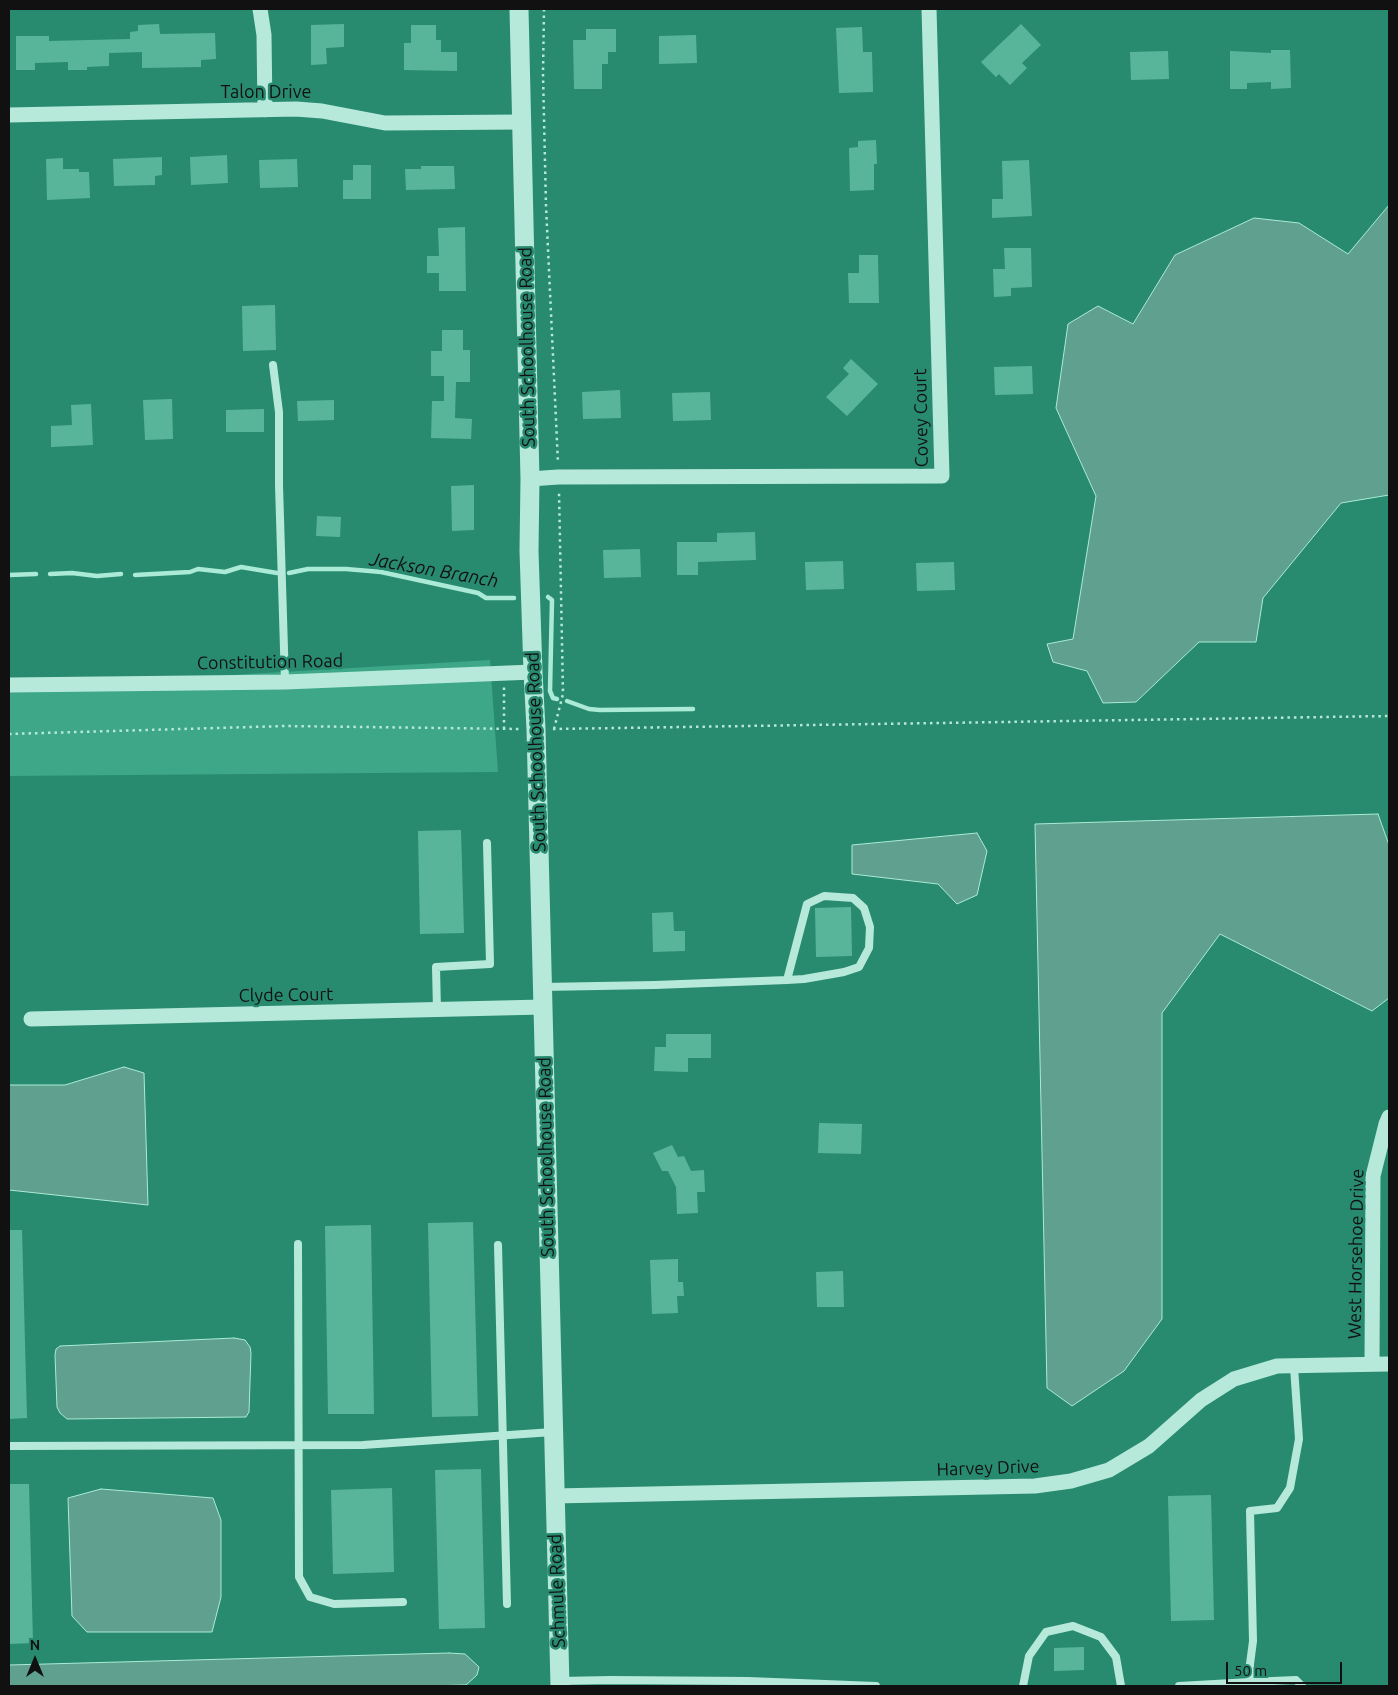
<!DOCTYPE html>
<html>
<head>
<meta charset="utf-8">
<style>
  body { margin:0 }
  #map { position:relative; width:1398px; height:1695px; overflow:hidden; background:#288b6f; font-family:Ubuntu,sans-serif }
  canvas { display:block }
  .frame { position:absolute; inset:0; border:10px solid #111; pointer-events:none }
  .north { position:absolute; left:10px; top:1635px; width:50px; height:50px; -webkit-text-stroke:4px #288b6f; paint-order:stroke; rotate:0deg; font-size:14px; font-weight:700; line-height:20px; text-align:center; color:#111 }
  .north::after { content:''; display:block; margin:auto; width:18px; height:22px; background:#111; clip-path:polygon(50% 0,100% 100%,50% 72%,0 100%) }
  .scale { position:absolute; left:1226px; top:1662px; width:116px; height:22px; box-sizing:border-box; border:2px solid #111; border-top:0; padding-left:6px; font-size:15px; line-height:18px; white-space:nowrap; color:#111; -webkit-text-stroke:4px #288b6f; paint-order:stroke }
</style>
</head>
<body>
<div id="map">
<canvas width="1398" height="1695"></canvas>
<div class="frame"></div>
<div class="north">N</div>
<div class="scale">50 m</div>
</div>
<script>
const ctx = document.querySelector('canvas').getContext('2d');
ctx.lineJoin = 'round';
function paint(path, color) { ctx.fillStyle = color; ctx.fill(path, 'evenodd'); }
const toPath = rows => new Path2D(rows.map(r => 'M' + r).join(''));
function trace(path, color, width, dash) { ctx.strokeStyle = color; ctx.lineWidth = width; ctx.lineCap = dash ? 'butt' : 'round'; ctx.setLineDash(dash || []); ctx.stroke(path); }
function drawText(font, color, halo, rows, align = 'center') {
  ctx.font = font + ' Ubuntu,sans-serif'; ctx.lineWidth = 5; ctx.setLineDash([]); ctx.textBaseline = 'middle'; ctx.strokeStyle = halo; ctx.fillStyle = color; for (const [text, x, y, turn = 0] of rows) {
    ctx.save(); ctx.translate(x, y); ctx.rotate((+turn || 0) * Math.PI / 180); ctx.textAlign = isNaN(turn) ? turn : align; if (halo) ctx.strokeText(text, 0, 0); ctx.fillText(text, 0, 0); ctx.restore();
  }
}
const green = toPath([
  [490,660,498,772,9,776,9,679,196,677]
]);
const water = toPath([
  [1389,205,1389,495,1341,503,1263,598,1256,642,1199,642,1136,702,1103,703,1087,671,1053,662,1047,644,1073,639,1096,496,1056,408,1068,324,1098,306,1133,324,1175,255,1254,218,1299,223,1348,254,1389,205],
  [1378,814,1389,845,1389,998,1372,1011,1220,934,1162,1013,1162,1319,1124,1371,1072,1406,1047,1388,1035,824,1378,814],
  [977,833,987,851,977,895,957,904,938,884,852,874,852,845,977,833],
  [124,1067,144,1073,148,1205,9,1190,9,1085,65,1085,124,1067],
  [234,1338,245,1340,250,1347,251,1353,249,1412,246,1417,67,1419,60,1413,57,1407,55,1355,56,1349,60,1346,234,1338],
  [101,1489,213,1498,221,1520,221,1597,212,1632,87,1632,72,1616,68,1498,101,1489],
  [449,1653,465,1654,479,1667,477,1675,466,1685,428,1686,9,1686,9,1665,449,1653]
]);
const stream = toPath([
  [289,573,308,569,346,569,381,572,478,593,486,598,514,598],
  [50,574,72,573,97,576,121,574],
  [9,575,36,574],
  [135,575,190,572,198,569,225,572,241,567,277,573],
  [548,597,552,600,550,691,553,698,557,699],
  [567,701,589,709,600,710,693,709]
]);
const building = toPath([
  [159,24,160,34,215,33,216,59,201,60,201,67,142,68,142,52,109,53,109,66,87,67,87,70,68,70,68,62,35,63,35,70,16,70,16,36,49,36,49,41,130,39,130,32,138,31,138,25],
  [344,24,344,47,326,48,327,64,311,65,311,25],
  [1021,24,1041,45,1022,63,1027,68,1010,85,999,74,996,77,981,62],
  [411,25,436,25,436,40,441,40,441,52,457,52,457,71,404,70,404,43,411,43],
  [862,27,863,52,872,52,873,92,839,93,836,28],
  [586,29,616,29,616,52,608,52,608,64,602,64,602,89,574,89,573,40,586,40],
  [696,35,697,63,659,64,659,36],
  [1271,50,1290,50,1291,88,1271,89,1271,82,1247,83,1247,89,1230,89,1230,51,1271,53],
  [1168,51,1169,79,1131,80,1130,52],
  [876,140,877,164,874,164,874,190,850,191,849,148,858,147,858,141],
  [227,155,228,183,191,185,190,157],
  [162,157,162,175,155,176,155,185,114,186,113,159],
  [63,158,63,169,79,169,79,172,89,172,90,198,47,200,46,159],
  [297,159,298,187,260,188,259,160],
  [1029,160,1032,216,992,218,992,199,1003,199,1002,161],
  [353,165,371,165,371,199,343,199,343,180,353,180],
  [421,166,454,166,455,189,406,190,405,169,421,169],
  [465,227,466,291,439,291,439,273,427,273,427,256,439,256,438,228],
  [1004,248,1031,248,1032,287,1011,288,1011,296,994,297,993,269,1005,269],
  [859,255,878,255,879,303,849,303,848,273,859,273],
  [275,305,276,350,243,351,242,306],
  [442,330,463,330,463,350,470,350,470,382,456,382,455,418,472,419,471,439,431,438,432,401,444,401,444,376,431,376,431,351,442,351],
  [851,359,878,384,847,416,826,397,849,374,843,368],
  [1032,366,1033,394,995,395,994,367],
  [620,390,621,418,583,419,582,392],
  [710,392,711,420,673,421,672,393],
  [172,399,173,439,145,440,143,400],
  [334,400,334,420,298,421,297,401],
  [91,404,93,445,51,447,51,426,72,425,71,405],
  [264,409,264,432,226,432,226,410],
  [474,485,474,530,452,531,451,486],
  [317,516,341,517,340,537,316,536],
  [755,532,756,560,698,562,698,575,677,575,677,542,717,542,717,533],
  [640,549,641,577,604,578,603,550],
  [843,561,844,589,806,590,805,562],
  [954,562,955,590,917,591,916,563],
  [461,830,464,933,420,934,418,831],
  [851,907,852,956,816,957,815,908],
  [673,912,674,931,685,931,685,951,653,952,652,913],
  [666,1034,711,1034,711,1058,688,1058,688,1072,654,1071,655,1047,666,1047],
  [819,1123,862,1124,861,1154,818,1153],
  [672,1145,678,1157,684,1156,691,1171,704,1170,705,1192,697,1192,698,1213,677,1214,676,1187,668,1171,662,1171,653,1153],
  [473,1222,478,1416,432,1417,428,1223],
  [371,1225,374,1414,328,1414,325,1226],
  [9,1230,22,1230,27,1418,9,1419],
  [678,1259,678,1282,683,1282,684,1296,677,1296,678,1313,652,1314,650,1260],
  [843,1271,844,1307,817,1307,816,1272],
  [481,1469,485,1628,439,1629,435,1470],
  [9,1484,29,1484,33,1643,9,1644],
  [392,1488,394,1572,333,1574,331,1490],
  [1211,1495,1214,1620,1171,1621,1168,1496],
  [1084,1647,1084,1670,1054,1671,1054,1648]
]);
const path = toPath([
  [544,9,543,74,546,206,558,463],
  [504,729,504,687],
  [553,729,1389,716],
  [554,729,563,694,559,491],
  [9,734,285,726,520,729]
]);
const service = toPath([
  [273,365,279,412,279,485,285,682],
  [542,987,655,985,787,980,804,979,844,972,859,967,869,948,870,927,864,908,853,898,824,896,807,904,787,980],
  [437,1010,436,967,490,964,487,843],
  [298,1244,299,1577,310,1597,334,1604,403,1602],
  [498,1245,507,1604],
  [9,1446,363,1445,553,1432],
  [560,1681,610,1680,748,1681,876,1686],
  [1250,1682,1296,1680,1302,1686],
  [1023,1686,1029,1656,1046,1632,1073,1626,1101,1637,1116,1657,1121,1686],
  [1179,1686,1250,1682,1250,1664,1253,1641,1250,1511,1277,1508,1290,1488,1299,1439,1294,1367]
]);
const minor = toPath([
  [260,9,264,35,265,110],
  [9,115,296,109,322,111,385,123,522,122],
  [530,479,558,477,942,476,929,9],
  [9,685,285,682,533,672],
  [31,1019,543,1007],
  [1372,1364,1373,1176,1386,1124,1389,1117],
  [554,1496,1035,1486,1071,1481,1109,1470,1149,1446,1201,1400,1234,1379,1277,1366,1389,1364]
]);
const tertiary = toPath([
  [519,9,530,479,529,551,533,672,536,729,560,1686]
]);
const streetNames = [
  ["Talon Drive",266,92],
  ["South Schoolhouse Road",527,347,-91],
  ["Covey Court",921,418,-91],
  ["Constitution Road",270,662,-1],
  ["South Schoolhouse Road",536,752,-92],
  ["Clyde Court",286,995,-1],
  ["South Schoolhouse Road",546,1157,-91],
  ["West Horsehoe Drive",1356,1254,-89],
  ["Harvey Drive",988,1468,-2],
  ["Schmule Road",557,1591,-92]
];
const waterNames = [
  ["Jackson Branch",434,570,10]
];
paint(green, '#3da788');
paint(water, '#5fa18e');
trace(water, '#abead6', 1);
trace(stream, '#abead6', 4.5);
paint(building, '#59b59a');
trace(path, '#b7e9da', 2.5, [2.5, 4]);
trace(service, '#b7e9da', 8);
trace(minor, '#b7e9da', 15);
trace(tertiary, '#b7e9da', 19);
drawText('18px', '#111', '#288b6f', streetNames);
drawText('italic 19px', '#111', '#288b6f', waterNames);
</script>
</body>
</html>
